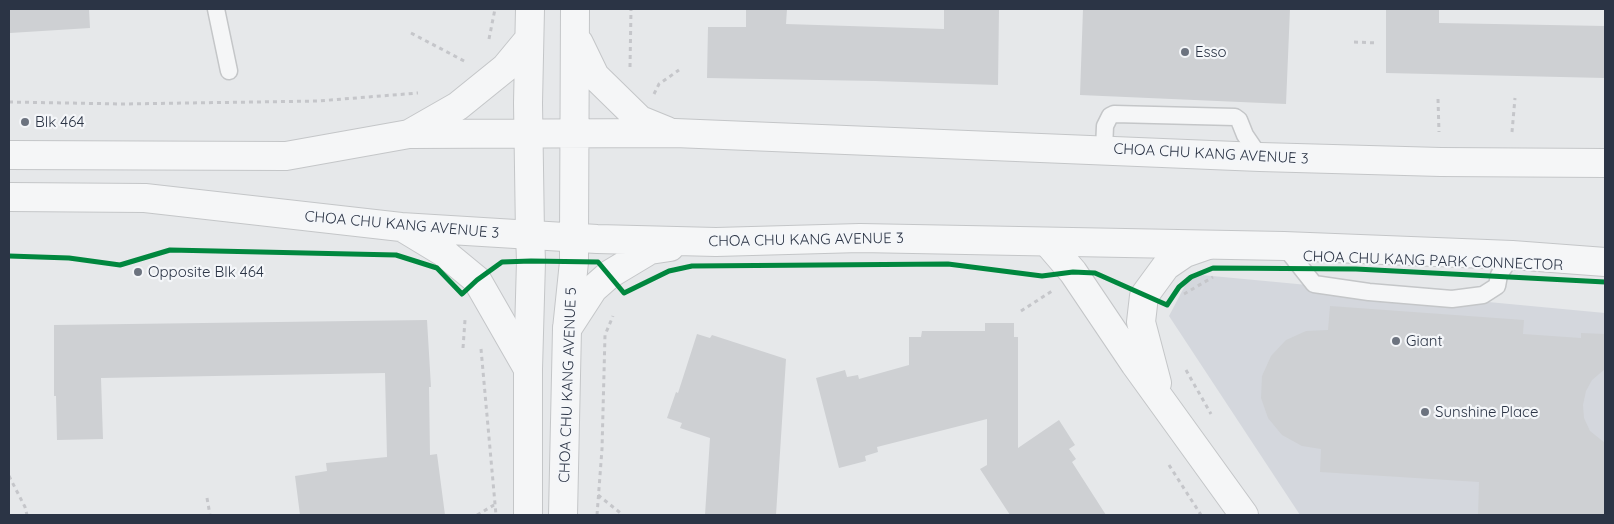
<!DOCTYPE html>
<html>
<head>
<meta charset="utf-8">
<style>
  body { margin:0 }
  #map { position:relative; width:1614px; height:524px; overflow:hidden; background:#e6e8ea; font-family:Quicksand,sans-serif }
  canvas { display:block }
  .frame { position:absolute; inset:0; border:10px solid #2b3445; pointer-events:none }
</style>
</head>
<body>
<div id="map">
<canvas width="1614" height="524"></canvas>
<div class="frame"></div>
</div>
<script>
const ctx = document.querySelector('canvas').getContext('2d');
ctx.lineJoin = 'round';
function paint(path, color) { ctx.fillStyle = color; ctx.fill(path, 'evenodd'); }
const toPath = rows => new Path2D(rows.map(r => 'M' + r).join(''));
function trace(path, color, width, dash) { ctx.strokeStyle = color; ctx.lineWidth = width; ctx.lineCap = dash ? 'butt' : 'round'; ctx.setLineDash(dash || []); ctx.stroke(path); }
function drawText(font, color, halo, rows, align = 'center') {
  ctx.font = font + ' Quicksand,sans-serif'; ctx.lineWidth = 4.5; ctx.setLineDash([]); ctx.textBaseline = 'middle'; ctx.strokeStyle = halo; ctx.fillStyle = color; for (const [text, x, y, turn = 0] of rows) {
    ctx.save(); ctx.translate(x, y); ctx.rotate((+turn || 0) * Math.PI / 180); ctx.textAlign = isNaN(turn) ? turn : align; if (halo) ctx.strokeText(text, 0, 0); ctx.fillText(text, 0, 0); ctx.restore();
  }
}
const built = toPath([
  [1191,274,1605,313,1605,515,1300,515,1169,316]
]);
const building = toPath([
  [10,9,89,9,90,28,10,33],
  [746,9,787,9,786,24,944,29,944,9,999,9,998,85,875,81,707,78,708,27,746,27],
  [1083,9,1290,9,1286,104,1080,95],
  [1386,9,1439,9,1439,23,1605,26,1605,78,1386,73],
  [1330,306,1524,320,1523,334,1581,338,1581,333,1605,334,1605,369,1592,380,1586,391,1583,405,1584,418,1590,431,1605,443,1605,515,1478,515,1479,482,1320,472,1321,449,1302,446,1282,435,1268,418,1261,398,1262,376,1271,356,1286,340,1306,331,1328,330],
  [427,320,431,387,429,387,430,455,437,454,445,515,300,515,295,476,327,471,326,463,387,457,385,373,101,378,103,439,57,440,56,396,54,396,54,325],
  [985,323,1014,323,1014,337,1018,337,1018,448,1059,420,1075,445,1069,449,1076,459,1072,462,1106,515,1010,515,980,469,987,465,987,419,877,447,878,452,865,456,866,461,839,468,816,378,845,370,847,377,858,375,859,379,909,365,909,337,921,337,922,331,985,331],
  [697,334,710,338,712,335,786,359,776,515,705,515,710,438,680,428,682,423,667,418,676,392,678,393]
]);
const path = toPath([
  [411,33,466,62],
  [489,39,495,9],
  [1354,42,1378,43],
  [630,67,631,9],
  [654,94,659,84,679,70],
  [1438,99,1439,132],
  [9,102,124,104,318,101,418,93],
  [1512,132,1515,98],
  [1184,294,1213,277],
  [1021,311,1052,291],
  [463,348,465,320],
  [481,349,496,515],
  [1186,370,1211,414],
  [1169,465,1201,515],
  [9,476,25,507,27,515],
  [598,495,623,515],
  [207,498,210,515],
  [477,515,494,505],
  [597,515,602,449,605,335,613,316]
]);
const service = toPath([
  [216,9,229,71],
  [1104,149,1105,126,1110,116,1114,114,1235,117,1239,120,1245,135,1260,157],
  [1284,246,1314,284,1369,292,1452,299,1483,295,1497,286,1499,275,1512,255]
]);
const minor = toPath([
  [1048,243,1073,272,1135,364,1244,515],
  [1157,383,1141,322,1144,296,1166,266,1185,253,1208,245],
  [528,515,528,369,531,261,530,234],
  [563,515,567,329,574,262,574,237]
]);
const tertiary = toPath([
  [579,43,595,76,640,120,667,131],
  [409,134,458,106,505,68,529,39],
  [9,155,286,156,409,134,675,133,1260,157,1441,162,1605,163],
  [9,197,145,198,401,227,597,239,716,242,860,238,1284,246,1512,255,1605,262],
  [405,229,443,252,477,280,528,369],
  [530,234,528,103,530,9],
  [574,237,575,9],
  [567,329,593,289,610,274,650,250,670,247]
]);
const cycleway = toPath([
  [9,256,69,258,120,265,170,250,396,255,437,268,462,294,477,280,502,262,531,261,598,262,624,293,669,271,692,266,948,264,1042,276,1073,272,1095,273,1167,305,1179,287,1191,277,1213,268,1356,269,1605,282]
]);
const markers = [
  [1185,52,5,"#6c737f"],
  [25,122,5,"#6c737f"],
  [138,272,5,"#6c737f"],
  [1396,341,5,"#6c737f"],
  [1425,412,5,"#6c737f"]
];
const poiNames = [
  ["Esso",1195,52],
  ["Blk 464",35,122],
  ["Opposite Blk 464",148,272],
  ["Giant",1406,341],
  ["Sunshine Place",1435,412]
];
const streetNames = [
  ["CHOA CHU KANG AVENUE 3",1211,154,3],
  ["CHOA CHU KANG AVENUE 3",402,225,5],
  ["CHOA CHU KANG AVENUE 3",806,240,-1],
  ["CHOA CHU KANG PARK CONNECTOR",1433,261,2],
  ["CHOA CHU KANG AVENUE 5",568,385,-88]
];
paint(built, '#d4d7dd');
paint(building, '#ced0d3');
trace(service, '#c4c6c8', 19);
trace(minor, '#c4c6c8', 30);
trace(tertiary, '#c4c6c8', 30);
trace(path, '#c5c6ca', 3, [4, 4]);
trace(service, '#f5f6f7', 16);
trace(minor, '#f5f6f7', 28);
trace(tertiary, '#f5f6f7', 28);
trace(cycleway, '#00873e', 5);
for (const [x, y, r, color] of markers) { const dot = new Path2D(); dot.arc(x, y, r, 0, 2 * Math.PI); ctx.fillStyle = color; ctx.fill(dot); trace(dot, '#f4f6f9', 2); }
drawText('15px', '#2b3445', '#f4f6f9', poiNames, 'left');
drawText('15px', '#2b3445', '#f4f6f9', streetNames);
</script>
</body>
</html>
